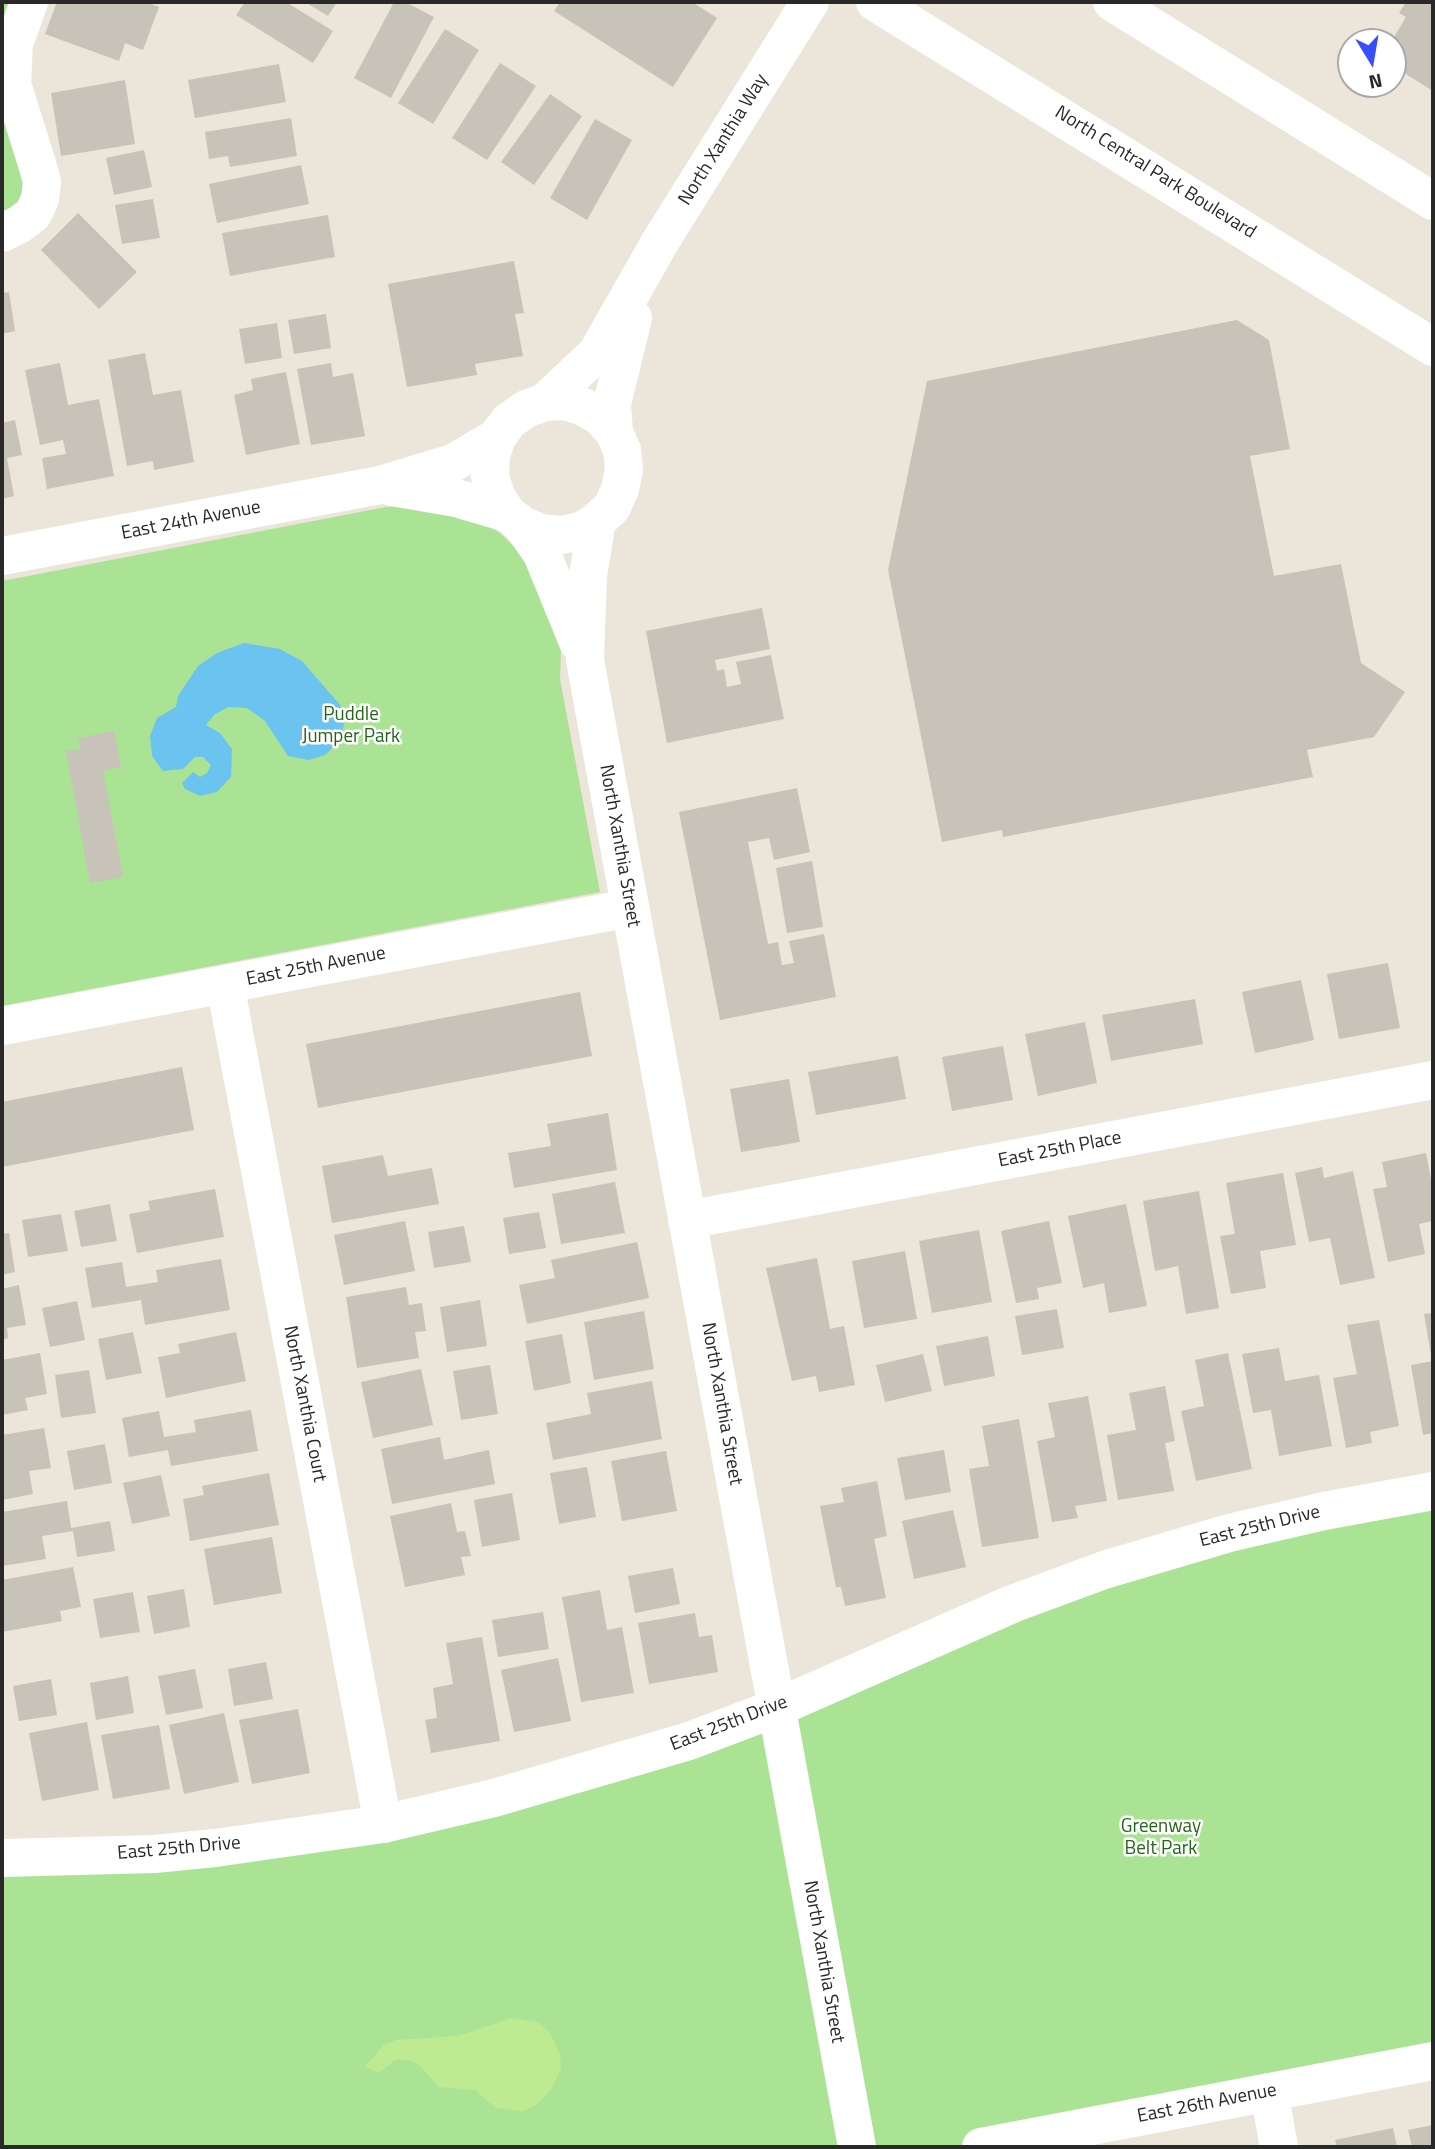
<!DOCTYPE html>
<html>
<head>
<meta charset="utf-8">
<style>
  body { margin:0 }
  #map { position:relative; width:1435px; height:2149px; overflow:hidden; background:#ebe5da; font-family:"Titillium Web",sans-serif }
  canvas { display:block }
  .frame { position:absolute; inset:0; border:4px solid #292929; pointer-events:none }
  .north { position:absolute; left:1337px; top:28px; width:70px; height:70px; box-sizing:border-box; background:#fff; border:2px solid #a9a9a9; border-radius:50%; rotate:169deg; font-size:19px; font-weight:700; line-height:28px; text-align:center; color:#292929 }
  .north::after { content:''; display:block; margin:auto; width:24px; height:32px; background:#374efb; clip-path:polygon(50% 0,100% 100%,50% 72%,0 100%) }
</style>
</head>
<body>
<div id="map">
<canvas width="1435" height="2149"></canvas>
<div class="frame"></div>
<div class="north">N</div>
</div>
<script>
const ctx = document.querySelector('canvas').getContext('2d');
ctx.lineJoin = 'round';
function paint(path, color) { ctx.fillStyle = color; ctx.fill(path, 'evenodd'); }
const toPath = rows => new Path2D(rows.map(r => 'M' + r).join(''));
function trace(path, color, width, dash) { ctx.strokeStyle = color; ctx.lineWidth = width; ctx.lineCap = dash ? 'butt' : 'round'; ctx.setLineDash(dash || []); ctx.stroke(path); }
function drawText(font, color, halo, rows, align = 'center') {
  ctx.font = font + ' "Titillium Web",sans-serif'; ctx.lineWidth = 5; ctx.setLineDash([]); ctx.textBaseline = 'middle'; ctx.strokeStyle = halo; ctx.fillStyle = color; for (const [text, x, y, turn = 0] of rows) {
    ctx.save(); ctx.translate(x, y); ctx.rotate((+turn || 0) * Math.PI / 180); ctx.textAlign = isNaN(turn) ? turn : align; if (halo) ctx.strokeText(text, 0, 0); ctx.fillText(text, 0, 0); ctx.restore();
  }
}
const green = toPath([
  [2,2,13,2,31,194,2,223],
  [432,505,476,518,500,533,528,560,561,650,560,679,600,892,2,1006,2,581,386,507],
  [1433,1491,1433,2061,981,2147,2,2147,2,1858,494,1798,1012,1604]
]);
const pitch = toPath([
  [512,2018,539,2023,550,2033,560,2054,561,2069,551,2090,535,2106,522,2111,496,2108,475,2090,439,2087,418,2064,407,2060,395,2060,378,2073,365,2066,384,2045,396,2040,458,2036]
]);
const water = toPath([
  [244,643,280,649,302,661,341,706,344,725,338,743,325,755,309,760,288,756,265,721,247,708,228,707,214,715,206,725,220,733,232,749,231,777,217,792,200,796,185,789,182,783,193,772,200,777,207,773,211,765,203,757,195,757,183,769,163,771,152,756,150,736,157,718,176,707,178,696,198,666,217,653]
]);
const building = toPath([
  [57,2,146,2,159,7,143,50,125,43,119,61,45,34],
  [245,2,286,2,333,31,313,63,236,15],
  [305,2,337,2,328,16],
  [394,2,405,2,434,17,391,98,354,78],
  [560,2,692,2,717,18,673,87,554,11],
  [1406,2,1433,2,1433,91,1393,66,1391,42,1406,17,1399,13],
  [445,29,479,50,433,124,398,103],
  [500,63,536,86,487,160,452,138],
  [279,64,286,102,195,118,188,80],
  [125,80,135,144,61,156,51,93],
  [550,94,582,116,534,185,501,162],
  [291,118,297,156,230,167,228,156,209,159,205,132],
  [595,119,632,140,587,220,550,198],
  [144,150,152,187,114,195,106,158],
  [301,165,309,204,217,223,209,184],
  [153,199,160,238,122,244,115,205],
  [78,213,137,272,99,309,41,250],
  [328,215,335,257,230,276,222,233],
  [514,261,524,313,515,314,523,356,475,364,477,375,407,387,388,284],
  [9,292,15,331,2,334,2,293],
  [326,314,331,348,294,354,288,320],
  [1237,320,1269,340,1290,449,1250,456,1274,576,1341,564,1361,663,1405,692,1374,737,1307,750,1313,777,1003,837,1002,830,942,842,888,570,927,381],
  [277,323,282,358,245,364,239,329],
  [145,353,153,395,181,390,194,462,154,470,153,461,127,466,108,360],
  [60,363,68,405,99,399,114,476,47,489,42,458,66,454,63,440,40,445,25,370],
  [331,363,333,377,353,373,365,436,311,445,297,369],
  [286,372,300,444,246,455,234,395,253,390,251,379],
  [15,420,22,455,7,458,14,496,2,499,2,423],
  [762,608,770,649,715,660,717,671,724,669,727,687,741,684,736,662,771,655,784,719,667,743,646,631],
  [114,731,121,767,103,771,123,877,90,883,66,751,80,749,78,738],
  [797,788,810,852,774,860,769,838,748,842,768,944,778,942,782,965,794,963,789,941,824,934,836,997,720,1020,679,812],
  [812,861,823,927,787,933,776,868],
  [1388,963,1400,1028,1339,1039,1327,974],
  [1301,980,1314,1040,1255,1053,1242,992],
  [580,992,592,1056,318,1108,306,1044],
  [1195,999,1203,1044,1111,1061,1102,1015],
  [1085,1022,1097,1083,1038,1096,1025,1034],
  [1003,1046,1013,1100,952,1111,942,1057],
  [898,1056,906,1099,816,1115,808,1072],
  [182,1067,194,1130,2,1167,2,1102],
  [789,1079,800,1142,741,1152,730,1089],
  [608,1113,617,1170,514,1188,508,1153,551,1146,547,1124],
  [1426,1153,1433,1190,1433,1221,1419,1224,1425,1254,1388,1262,1373,1189,1387,1187,1382,1162],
  [383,1155,388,1176,432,1168,439,1204,332,1223,322,1166],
  [1322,1167,1324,1178,1353,1171,1375,1278,1340,1285,1330,1238,1309,1242,1295,1173],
  [1283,1173,1296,1245,1260,1251,1266,1288,1231,1294,1220,1236,1235,1234,1226,1183],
  [615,1182,625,1233,561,1244,552,1194],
  [215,1189,224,1237,137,1253,129,1214,150,1210,148,1201],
  [1199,1191,1219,1308,1186,1314,1178,1266,1155,1271,1143,1201],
  [110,1204,117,1241,81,1247,74,1211],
  [1126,1204,1147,1306,1109,1313,1104,1283,1083,1288,1068,1216],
  [539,1212,546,1248,509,1254,503,1218],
  [61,1214,68,1251,28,1257,22,1220],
  [405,1221,415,1271,344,1285,334,1235],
  [1049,1221,1062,1283,1037,1288,1039,1299,1016,1303,1001,1231],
  [464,1226,471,1262,434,1268,428,1232],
  [979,1230,992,1302,932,1313,919,1241],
  [9,1233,15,1272,2,1275,2,1234],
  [637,1242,649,1298,527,1324,519,1285,555,1278,551,1260],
  [905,1251,917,1319,864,1328,852,1261],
  [817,1258,830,1329,844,1326,855,1385,819,1392,816,1376,792,1381,766,1268],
  [221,1259,230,1310,145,1325,141,1300,92,1308,85,1268,122,1262,126,1287,158,1282,156,1270],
  [19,1285,26,1325,7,1328,8,1338,2,1340,2,1289],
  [406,1287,409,1305,422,1303,426,1331,415,1332,419,1358,357,1368,346,1297],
  [480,1300,487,1346,447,1352,440,1307],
  [77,1301,85,1340,50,1347,42,1308],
  [1057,1309,1064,1348,1022,1355,1015,1316],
  [644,1311,654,1369,594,1380,584,1322],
  [1433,1313,1433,1361,1432,1361,1424,1314],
  [1379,1320,1399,1426,1370,1432,1372,1443,1346,1448,1333,1378,1357,1374,1347,1325],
  [133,1332,142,1373,106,1380,98,1339],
  [236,1332,246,1381,166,1398,158,1357,180,1353,178,1344],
  [562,1334,571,1383,534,1391,525,1341],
  [988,1336,995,1376,944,1386,936,1346],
  [1279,1348,1285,1381,1319,1375,1332,1446,1279,1456,1271,1410,1253,1413,1242,1354],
  [40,1353,47,1394,25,1398,28,1410,2,1415,2,1360],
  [1228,1353,1252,1469,1196,1481,1181,1411,1204,1406,1195,1360],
  [923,1354,932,1391,885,1402,876,1365],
  [1433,1361,1433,1433,1423,1435,1411,1365],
  [490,1365,498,1414,461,1420,453,1371],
  [421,1369,433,1425,373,1438,361,1382],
  [89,1370,96,1413,61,1418,55,1375],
  [652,1381,662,1439,553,1460,546,1423,591,1414,587,1393],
  [1165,1386,1175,1441,1165,1443,1174,1491,1118,1500,1107,1435,1136,1430,1129,1393],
  [1088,1396,1107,1501,1075,1506,1078,1518,1052,1522,1037,1441,1055,1437,1048,1403],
  [251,1410,258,1451,171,1466,168,1450,129,1457,122,1418,159,1411,164,1437,196,1432,194,1420],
  [1019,1419,1039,1538,982,1547,969,1469,989,1466,982,1426],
  [44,1428,51,1468,29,1471,33,1494,2,1500,2,1435],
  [440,1437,444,1460,489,1450,495,1484,392,1504,381,1449],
  [105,1444,112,1483,74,1490,67,1451],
  [944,1450,951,1492,905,1500,897,1458],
  [666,1451,677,1511,622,1521,611,1461],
  [587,1467,596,1517,559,1524,550,1473],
  [269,1473,279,1525,190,1541,183,1499,204,1495,202,1486],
  [161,1475,170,1516,132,1524,123,1483],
  [877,1481,887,1536,874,1539,886,1598,845,1606,841,1587,836,1587,820,1506,844,1502,841,1488],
  [512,1493,520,1540,482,1547,474,1500],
  [67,1501,71,1528,110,1521,115,1551,77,1557,73,1531,42,1536,46,1559,2,1566,2,1512],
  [451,1503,457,1532,465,1531,471,1556,461,1557,465,1575,405,1587,390,1516],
  [953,1510,966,1567,914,1579,902,1521],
  [272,1537,282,1593,214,1605,204,1549],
  [73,1567,81,1607,60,1611,62,1621,2,1632,2,1580],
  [673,1568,680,1604,635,1613,628,1576],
  [184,1589,190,1627,154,1634,147,1596],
  [600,1590,607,1630,622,1627,634,1693,581,1702,562,1597],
  [133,1592,140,1632,100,1638,93,1599],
  [543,1612,549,1649,498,1657,492,1620],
  [695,1613,699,1637,712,1635,718,1672,649,1684,638,1623],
  [482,1637,500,1741,431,1753,425,1720,437,1718,433,1688,453,1684,446,1643],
  [558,1658,571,1721,514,1732,501,1670],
  [266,1662,273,1699,234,1706,228,1669],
  [195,1669,203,1708,166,1715,158,1676],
  [128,1676,134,1713,96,1720,90,1683],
  [51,1679,57,1715,19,1721,13,1686],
  [298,1709,310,1773,252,1784,239,1720],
  [224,1713,239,1782,184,1794,169,1725],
  [87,1722,99,1790,42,1801,29,1733],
  [159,1725,170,1789,113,1799,101,1735],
  [1433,2125,1433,2147,1412,2147,1408,2130],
  [1393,2128,1397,2147,1337,2147,1335,2140]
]);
const minor = toPath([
  [2,233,20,224,33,214,40,199,42,182,38,167,12,84,14,44,29,2],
  [392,487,456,498,507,513],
  [2,556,380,485,453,463,497,437],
  [225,984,383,1824],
  [2,1026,630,908],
  [687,1220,1433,1080],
  [1269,2092,1279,2147]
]);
const tertiary = toPath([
  [545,402,565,401,584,407,601,417,614,432,622,450,624,470,620,489,612,507,597,521,581,531,561,535,541,533,522,525,507,513,496,496,490,476,491,456,497,437,509,421,526,409,545,402,597,353,660,242,810,2],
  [614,432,612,404,633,318],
  [597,521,588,576,585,660,857,2147],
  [522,525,542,554,578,642],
  [2,1858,154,1854,215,1848,383,1824,494,1798,689,1741,776,1708,1012,1604,1104,1570,1229,1533,1324,1511,1433,1491],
  [981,2147,1433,2061]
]);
const secondary = toPath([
  [875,2,1433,347],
  [1112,2,1433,201]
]);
const streetNames = [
  ["North Xanthia Way",724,140,-58],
  ["North Central Park Boulevard",1155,173,32],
  ["East 24th Avenue",191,521,-11],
  ["North Xanthia Street",619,846,80],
  ["East 25th Avenue",316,967,-11],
  ["East 25th Place",1060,1150,-11],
  ["North Xanthia Court",304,1404,79],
  ["North Xanthia Street",721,1404,80],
  ["East 25th Drive",1260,1527,-14],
  ["East 25th Drive",729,1724,-21],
  ["East 25th Drive",179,1849,-5],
  ["North Xanthia Street",823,1962,80],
  ["East 26th Avenue",1207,2104,-11]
];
const parkNames = [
  ["Puddle",351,715],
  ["Jumper Park",351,737],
  ["Greenway",1161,1827],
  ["Belt Park",1161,1849]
];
paint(green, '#abe395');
paint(pitch, '#beeb91');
paint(water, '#6bc3ef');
paint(building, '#c7c3b9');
trace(minor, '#fff', 38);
trace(tertiary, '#fff', 38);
trace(secondary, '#fff', 38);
drawText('19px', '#292929', '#fff', streetNames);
drawText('19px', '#236619', '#fff', parkNames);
</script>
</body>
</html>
